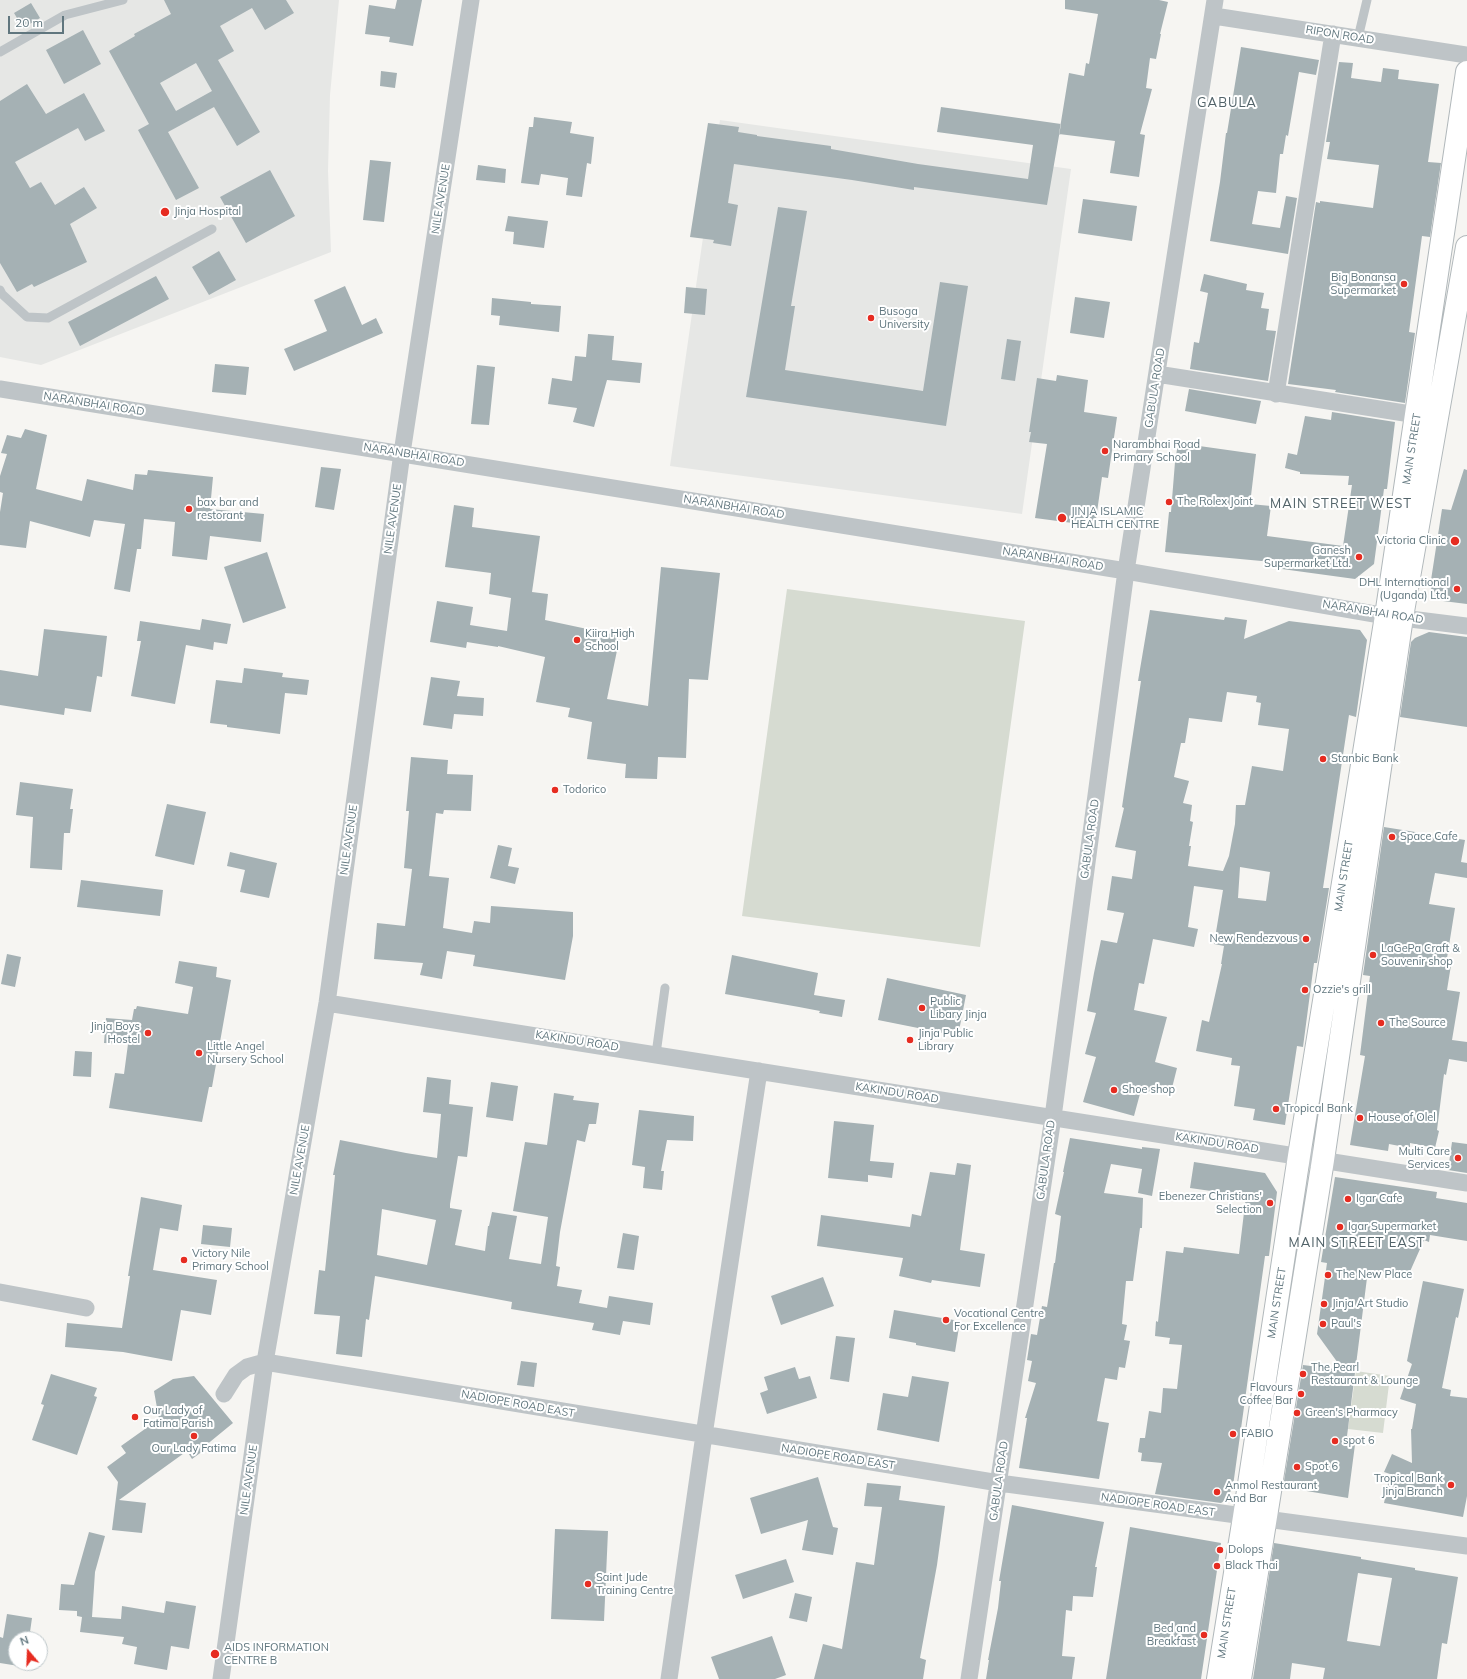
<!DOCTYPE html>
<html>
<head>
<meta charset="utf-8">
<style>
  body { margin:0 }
  #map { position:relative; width:1467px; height:1679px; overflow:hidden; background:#f6f5f2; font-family:Mulish,sans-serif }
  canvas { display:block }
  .north { position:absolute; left:8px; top:1631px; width:40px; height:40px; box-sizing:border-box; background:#fff; border:1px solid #bfc8cb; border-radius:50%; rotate:341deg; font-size:11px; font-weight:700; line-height:16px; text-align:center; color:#60767e }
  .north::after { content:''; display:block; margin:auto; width:14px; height:18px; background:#e62c21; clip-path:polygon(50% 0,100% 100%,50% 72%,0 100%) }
  .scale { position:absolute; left:8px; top:16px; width:56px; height:18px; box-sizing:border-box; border:2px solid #60767e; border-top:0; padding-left:5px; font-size:12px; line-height:14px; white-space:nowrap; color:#60767e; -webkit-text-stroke:3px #fff; paint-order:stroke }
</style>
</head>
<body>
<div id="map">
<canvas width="1467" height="1679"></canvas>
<div class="north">N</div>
<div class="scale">20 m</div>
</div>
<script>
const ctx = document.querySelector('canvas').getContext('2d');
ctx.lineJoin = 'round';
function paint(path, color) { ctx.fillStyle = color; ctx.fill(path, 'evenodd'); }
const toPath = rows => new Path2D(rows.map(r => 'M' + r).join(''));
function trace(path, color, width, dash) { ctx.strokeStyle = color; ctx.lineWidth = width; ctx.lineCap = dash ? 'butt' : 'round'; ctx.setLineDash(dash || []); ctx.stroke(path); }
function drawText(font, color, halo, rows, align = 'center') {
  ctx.font = font + ' Mulish,sans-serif'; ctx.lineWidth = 4; ctx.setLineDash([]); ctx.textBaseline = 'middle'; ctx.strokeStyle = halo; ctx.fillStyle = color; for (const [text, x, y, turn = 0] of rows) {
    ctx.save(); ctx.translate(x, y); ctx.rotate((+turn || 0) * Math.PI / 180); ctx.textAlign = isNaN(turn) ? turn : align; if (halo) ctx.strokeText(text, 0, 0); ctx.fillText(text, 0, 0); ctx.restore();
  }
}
const built = toPath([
  [0,0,339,0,330,95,328,171,331,252,41,365,0,357],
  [720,120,1071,169,1022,514,670,466]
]);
const green = toPath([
  [787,589,1025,621,980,947,742,916],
  [1356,1371,1390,1376,1383,1433,1348,1429]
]);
const building = toPath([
  [164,0,286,0,294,13,265,30,252,8,220,26,234,51,218,60,260,132,237,146,214,107,168,132,199,188,176,200,138,130,149,124,109,51,135,36,134,34,171,14],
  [196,63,212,91,176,111,160,83],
  [397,0,422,0,413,46,389,42,390,37,365,34,369,5,395,9],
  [1065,0,1159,0,1168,2,1160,34,1161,34,1156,59,1150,58,1146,88,1152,89,1140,134,1145,135,1139,177,1110,173,1115,141,1059,134,1069,73,1084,76,1086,63,1089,64,1098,14,1065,9],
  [31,3,40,18,23,28,14,13],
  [83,30,101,64,64,84,46,50],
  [1241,47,1319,60,1316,75,1299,72,1288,136,1286,135,1283,154,1280,154,1276,193,1258,191,1252,224,1280,228,1286,196,1297,198,1288,254,1210,241,1220,182,1226,133,1227,133],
  [1339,62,1353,63,1351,78,1381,82,1383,68,1399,70,1398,79,1439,84,1428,162,1441,163,1430,237,1422,236,1409,332,1415,333,1405,403,1335,392,1336,390,1288,384,1316,202,1320,203,1320,201,1373,208,1379,165,1327,159,1330,142,1326,142],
  [381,71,397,73,395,88,380,86],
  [27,84,46,114,84,93,105,131,85,141,78,128,15,162,30,188,41,182,55,205,84,187,97,208,70,224,87,262,34,287,32,284,17,292,0,263,0,101],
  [941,107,1061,124,1047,205,914,187,914,190,852,180,734,164,728,203,738,205,731,246,713,243,714,240,690,237,708,123,739,127,738,132,757,135,757,136,831,146,831,149,918,164,1028,179,1033,145,937,132],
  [534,117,572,122,570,133,594,137,591,164,587,163,582,197,566,195,568,178,541,174,539,185,521,183,529,127,533,127],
  [370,160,391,162,384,222,363,220],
  [478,165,506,169,505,183,476,180],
  [270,170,295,216,246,243,220,197],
  [1083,199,1137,206,1132,241,1078,233],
  [778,207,807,211,791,306,795,306,785,370,923,391,940,282,968,286,946,426,746,397],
  [508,216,548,221,544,248,513,244,514,232,505,231],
  [219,251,236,280,209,295,192,267],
  [1204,274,1247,284,1246,290,1264,293,1261,308,1269,309,1266,330,1276,331,1268,381,1190,369,1194,342,1199,343,1208,293,1200,291],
  [156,276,169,299,80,346,68,322],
  [345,286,362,325,376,318,383,333,294,371,284,349,327,331,314,300],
  [686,287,707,289,705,315,684,313],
  [1075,297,1110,302,1104,338,1070,333],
  [492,298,531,302,531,304,561,306,559,332,499,325,500,316,491,315],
  [588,334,614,336,612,360,642,363,640,383,607,380,594,427,573,422,577,408,548,404,552,378,572,381,575,356,586,357],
  [1007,339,1021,341,1015,381,1001,379],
  [215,364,249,367,246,395,212,392],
  [477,365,495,367,489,425,471,424],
  [1057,375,1088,380,1084,412,1117,417,1108,478,1102,477,1095,526,1035,518,1047,444,1029,442,1031,432,1029,432,1037,378,1056,381],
  [1189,389,1261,401,1256,424,1185,411],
  [1332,412,1395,422,1387,489,1384,489,1374,564,1355,579,1282,569,1283,563,1165,552,1169,512,1171,512,1175,462,1178,443,1256,454,1250,504,1271,506,1267,536,1343,546,1352,485,1348,485,1349,476,1300,474,1300,472,1285,468,1288,453,1297,455,1305,416,1331,420],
  [25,429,47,435,36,489,82,501,87,479,133,490,135,474,147,475,148,470,213,477,210,509,264,514,261,542,210,536,207,560,172,556,175,522,144,519,141,549,137,549,130,592,114,589,125,524,94,520,90,537,30,521,26,548,0,545,0,512,3,493,0,492,0,476,7,454,1,453,7,435,21,438],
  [321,467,341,469,334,510,315,507],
  [1464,469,1467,470,1467,604,1443,601,1436,597,1431,588,1431,580,1442,509,1451,510],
  [454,505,474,508,472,527,540,536,532,592,548,594,545,620,620,636,607,699,648,706,661,567,720,573,708,680,689,679,686,758,658,757,657,779,625,778,626,764,587,759,592,722,568,717,570,708,536,702,545,657,498,646,498,647,467,642,466,648,430,642,437,601,473,607,470,625,507,631,511,598,489,594,491,573,445,567],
  [267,552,286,608,243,623,224,567],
  [1150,610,1224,620,1225,617,1247,620,1244,639,1289,621,1360,630,1367,640,1356,717,1349,715,1323,888,1329,888,1317,963,1314,963,1303,1047,1297,1046,1285,1125,1253,1120,1255,1109,1234,1106,1240,1066,1231,1065,1232,1058,1196,1051,1202,1020,1209,1022,1222,964,1221,964,1224,946,1214,944,1223,890,1194,886,1188,927,1198,929,1194,947,1153,939,1144,984,1139,983,1134,1010,1167,1017,1155,1062,1177,1068,1172,1088,1162,1085,1159,1095,1141,1090,1134,1116,1083,1102,1096,1057,1085,1054,1096,1013,1087,1011,1094,973,1101,940,1117,943,1124,913,1107,910,1112,876,1132,879,1136,851,1115,847,1124,808,1122,807,1141,681,1138,681],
  [1227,692,1257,696,1256,702,1261,703,1258,725,1289,729,1283,771,1252,766,1245,805,1236,805,1235,824,1229,856,1223,871,1188,866,1191,846,1189,846,1193,822,1190,821,1192,805,1183,803,1189,781,1174,777,1181,743,1185,743,1189,718,1222,722],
  [1240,867,1270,872,1266,901,1238,898],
  [202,619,231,624,227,644,214,642,213,650,186,645,175,704,131,696,141,641,137,641,140,621,200,630],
  [44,629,107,636,102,677,97,676,91,712,65,708,64,715,0,705,0,670,38,676],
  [1429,632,1467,637,1467,727,1400,717,1411,642,1415,638],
  [244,668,283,673,282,677,309,680,307,695,285,693,280,734,227,727,227,725,210,723,216,680,242,683],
  [431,677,460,681,457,696,484,698,483,716,454,714,452,729,423,725],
  [411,757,448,760,447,774,473,775,471,811,444,810,443,814,436,813,429,876,449,878,443,928,472,933,474,921,490,923,491,906,573,912,573,936,565,980,473,966,475,955,447,951,442,979,420,975,423,963,374,959,377,923,405,926,412,869,404,868,409,811,406,811],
  [20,782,73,789,70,809,73,809,70,833,64,833,62,870,30,868,33,817,16,815],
  [167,804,206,812,194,865,155,856],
  [1384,827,1465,840,1461,862,1467,863,1467,878,1435,873,1429,904,1455,908,1447,958,1452,959,1447,990,1460,992,1452,1040,1467,1042,1467,1062,1449,1059,1446,1075,1444,1074,1437,1130,1439,1131,1435,1148,1410,1143,1410,1148,1389,1144,1388,1151,1350,1145,1365,1056,1360,1055,1370,976,1363,975],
  [498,845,512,848,508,866,519,868,515,884,490,878],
  [230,852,277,863,269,898,240,892,245,870,227,866],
  [81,880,163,890,160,916,77,907],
  [7,954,21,957,15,987,1,984],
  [732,955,818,973,814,995,845,1000,842,1017,819,1013,820,1011,799,1007,725,994],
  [179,961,217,967,216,977,231,980,212,1087,209,1087,202,1122,109,1108,115,1073,124,1074,128,1044,104,1043,106,1018,132,1020,134,1009,136,1009,137,1006,188,1014,193,987,175,983],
  [887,978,966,995,958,1036,878,1020],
  [75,1051,92,1052,91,1077,73,1076],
  [427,1077,451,1080,449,1104,473,1107,467,1157,458,1156,450,1204,450,1208,462,1210,455,1245,485,1251,488,1226,489,1226,492,1212,517,1216,509,1259,541,1264,548,1217,513,1211,525,1142,547,1145,554,1093,574,1096,573,1100,599,1103,596,1124,589,1124,585,1142,577,1140,560,1232,556,1266,560,1267,557,1286,582,1290,579,1303,607,1308,609,1296,653,1303,650,1325,623,1321,620,1335,592,1330,594,1323,511,1309,512,1302,375,1276,369,1320,366,1319,362,1357,336,1354,340,1316,314,1314,319,1270,325,1271,335,1175,333,1175,340,1140,406,1153,437,1158,441,1114,423,1112],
  [382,1209,436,1220,427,1265,377,1255],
  [491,1082,518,1086,513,1121,486,1117],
  [639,1110,694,1116,693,1141,667,1140,661,1171,664,1171,662,1190,643,1188,645,1167,632,1165],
  [834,1121,874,1125,870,1161,894,1163,892,1178,868,1175,868,1182,828,1178],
  [1070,1138,1142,1149,1142,1147,1160,1149,1152,1196,1138,1193,1142,1169,1111,1164,1104,1193,1143,1198,1142,1228,1140,1228,1133,1281,1126,1281,1122,1324,1127,1325,1124,1340,1130,1341,1125,1368,1119,1367,1117,1380,1105,1378,1097,1421,1109,1423,1099,1479,1019,1468,1027,1418,1025,1418,1036,1383,1028,1381,1032,1361,1027,1360,1031,1334,1037,1335,1042,1306,1047,1307,1054,1263,1055,1263,1061,1216,1055,1214,1064,1172,1063,1172],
  [1452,1142,1467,1144,1467,1173,1448,1170],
  [1194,1162,1265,1173,1277,1192,1269,1256,1265,1256,1233,1486,1227,1499,1221,1503,1155,1494,1162,1463,1141,1461,1142,1453,1138,1452,1140,1438,1145,1438,1149,1411,1161,1413,1163,1388,1177,1389,1182,1345,1169,1344,1170,1338,1155,1336,1156,1321,1158,1322,1166,1251,1183,1253,1184,1247,1239,1254,1246,1196,1190,1188],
  [957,1163,971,1165,960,1250,985,1254,980,1287,932,1280,931,1283,899,1276,903,1258,817,1246,821,1215,910,1227,912,1214,921,1216,930,1172,955,1175],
  [1335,1177,1437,1192,1436,1198,1467,1203,1467,1241,1430,1235,1429,1242,1424,1240,1408,1276,1368,1270,1347,1436,1356,1437,1348,1498,1283,1487,1303,1365,1343,1370,1317,1334,1327,1263,1321,1262],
  [141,1197,182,1205,178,1231,160,1228,153,1270,217,1280,211,1315,181,1310,172,1361,123,1352,65,1347,67,1323,122,1328,130,1276,128,1276],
  [203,1225,232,1228,230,1247,201,1244],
  [623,1233,639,1236,634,1270,617,1268],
  [823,1277,834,1306,781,1325,771,1296],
  [1423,1281,1464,1289,1458,1318,1456,1317,1442,1388,1451,1390,1450,1396,1467,1398,1467,1496,1463,1517,1384,1503,1390,1474,1384,1472,1392,1454,1412,1463,1411,1429,1412,1429,1416,1404,1400,1399,1412,1364,1407,1361],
  [894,1310,960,1321,955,1352,916,1345,916,1343,889,1338],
  [836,1336,855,1338,849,1382,830,1379],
  [521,1361,537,1363,534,1387,517,1385],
  [795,1367,799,1379,810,1376,817,1398,767,1414,760,1393,768,1390,764,1377],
  [51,1374,97,1388,94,1396,97,1397,77,1455,32,1440,44,1405,41,1404],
  [194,1376,233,1423,205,1446,207,1448,192,1459,187,1451,119,1500,146,1503,142,1533,112,1530,118,1482,107,1467,126,1453,121,1446,159,1419,154,1391,173,1379],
  [912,1376,949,1382,939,1442,877,1430,883,1393,908,1397],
  [818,1477,833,1527,838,1528,833,1555,802,1550,808,1520,761,1534,750,1498],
  [867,1483,901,1486,899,1500,945,1506,937,1565,920,1658,926,1660,923,1679,814,1679,823,1644,842,1649,856,1562,874,1565,882,1507,864,1506],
  [1012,1505,1104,1522,1095,1567,1097,1567,1093,1597,1073,1596,1072,1611,1066,1610,1062,1656,1075,1657,1072,1679,986,1679,989,1660,988,1660,998,1608,1001,1581,999,1581],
  [1130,1527,1221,1543,1201,1679,1106,1679],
  [555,1529,608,1531,604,1621,551,1619],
  [89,1532,105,1536,95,1572,92,1617,121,1619,122,1606,164,1613,166,1601,196,1606,189,1649,171,1646,167,1670,134,1664,137,1647,122,1644,124,1637,80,1632,82,1617,77,1616,77,1611,59,1610,61,1584,74,1585],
  [1274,1543,1361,1557,1361,1559,1415,1568,1415,1570,1458,1577,1447,1644,1442,1643,1437,1679,1323,1679,1325,1668,1292,1663,1290,1679,1253,1679],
  [1358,1573,1392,1578,1380,1646,1347,1641],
  [786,1559,794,1582,743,1599,735,1575],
  [795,1593,812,1597,807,1622,789,1618],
  [7,1614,32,1618,29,1639,16,1639,16,1663,25,1663,25,1667,0,1663,0,1637,3,1638],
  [772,1636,786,1675,775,1679,719,1679,711,1657]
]);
const lane = toPath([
  [1358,38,1367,0],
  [0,52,65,15,123,0],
  [0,290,2,294,27,317,48,318,212,229],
  [656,1054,665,988]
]);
const street = toPath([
  [1214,16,1467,55],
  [1157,374,1417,415],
  [0,389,1126,571,1386,616,1467,626],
  [1276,394,1333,34],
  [327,1003,1467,1183],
  [0,1292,86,1308],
  [224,1394,236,1375,247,1367,265,1362,999,1483,1467,1546],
  [221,1679,265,1362,327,1003,402,453,471,0],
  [669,1679,704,1435,759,1071],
  [969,1679,1053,1117,1126,571,1215,0]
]);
const secondary = toPath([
  [1218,1679,1244,1517,1299,1156,1386,616,1467,72],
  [1240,1679,1323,1160,1402,617,1467,247]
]);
const markers = [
  [165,212,5,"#e62c21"],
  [1404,284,4,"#e62c21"],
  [871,318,4,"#e62c21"],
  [1105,451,4,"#e62c21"],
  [1169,502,4,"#e62c21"],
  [189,509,4,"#e62c21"],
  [1062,518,5,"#e62c21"],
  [1455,541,5,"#e62c21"],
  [1359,557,4,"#e62c21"],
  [1457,589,4,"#e62c21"],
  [577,640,4,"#e62c21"],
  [1323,759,4,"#e62c21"],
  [555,790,4,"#e62c21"],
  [1392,837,4,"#e62c21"],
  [1306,939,4,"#e62c21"],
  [1373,955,4,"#e62c21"],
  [1305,990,4,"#e62c21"],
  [922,1008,4,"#e62c21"],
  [1381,1023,4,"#e62c21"],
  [148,1033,4,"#e62c21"],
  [910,1040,4,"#e62c21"],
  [199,1053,4,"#e62c21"],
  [1114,1090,4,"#e62c21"],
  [1276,1109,4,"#e62c21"],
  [1360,1118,4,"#e62c21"],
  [1458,1158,4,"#e62c21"],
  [1348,1199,4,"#e62c21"],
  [1270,1203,4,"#e62c21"],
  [1340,1227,4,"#e62c21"],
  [184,1260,4,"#e62c21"],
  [1328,1275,4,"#e62c21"],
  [1324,1304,4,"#e62c21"],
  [946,1320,4,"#e62c21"],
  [1323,1324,4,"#e62c21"],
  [1303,1374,4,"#e62c21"],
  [1301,1394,4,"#e62c21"],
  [1297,1413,4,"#e62c21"],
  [135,1417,4,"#e62c21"],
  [1233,1434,4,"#e62c21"],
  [194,1436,4,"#e62c21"],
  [1335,1441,4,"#e62c21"],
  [1297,1467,4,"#e62c21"],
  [1451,1485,4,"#e62c21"],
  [1217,1492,4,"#e62c21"],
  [1220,1550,4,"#e62c21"],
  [1217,1566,4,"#e62c21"],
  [588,1584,4,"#e62c21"],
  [1204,1635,4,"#e62c21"],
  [215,1654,5,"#e62c21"]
];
const streetNames = [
  ["RIPON ROAD",1340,35,9],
  ["NILE AVENUE",441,199,-81],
  ["GABULA ROAD",1155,388,-81],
  ["NARANBHAI ROAD",94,404,9],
  ["MAIN STREET",1412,449,-81],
  ["NARANBHAI ROAD",414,455,9],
  ["NARANBHAI ROAD",734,507,9],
  ["NILE AVENUE",393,519,-82],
  ["NARANBHAI ROAD",1053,559,9],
  ["NARANBHAI ROAD",1373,612,9],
  ["GABULA ROAD",1090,839,-82],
  ["NILE AVENUE",349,840,-82],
  ["MAIN STREET",1344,876,-81],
  ["KAKINDU ROAD",577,1041,9],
  ["KAKINDU ROAD",897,1093,9],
  ["KAKINDU ROAD",1217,1143,9],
  ["NILE AVENUE",300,1160,-80],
  ["GABULA ROAD",1046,1160,-82],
  ["MAIN STREET",1277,1303,-81],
  ["NADIOPE ROAD EAST",518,1404,10],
  ["NADIOPE ROAD EAST",838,1457,9],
  ["NILE AVENUE",249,1480,-82],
  ["GABULA ROAD",999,1481,-82],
  ["NADIOPE ROAD EAST",1158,1505,8],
  ["MAIN STREET",1227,1623,-81]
];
const poiNames = [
  ["Jinja Hospital",174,212],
  ["Big Bonansa",1396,278,"right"],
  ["Supermarket",1396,291,"right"],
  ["Busoga",879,312],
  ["University",879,325],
  ["Narambhai Road",1113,445],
  ["Primary School",1113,458],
  ["The Rolex Joint",1177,502],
  ["bax bar and",197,503],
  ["restorant",197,516],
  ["JINJA ISLAMIC",1071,512],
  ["HEALTH CENTRE",1071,525],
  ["Victoria Clinic",1446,541,"right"],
  ["Ganesh",1351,551,"right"],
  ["Supermarket Ltd.",1351,564,"right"],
  ["DHL International",1449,583,"right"],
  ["(Uganda) Ltd.",1449,596,"right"],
  ["Kiira High",585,634],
  ["School",585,647],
  ["Stanbic Bank",1331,759],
  ["Todorico",563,790],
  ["Space Cafe",1400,837],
  ["New Rendezvous",1298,939,"right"],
  ["LaGePa Craft &",1381,949],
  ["Souvenir shop",1381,962],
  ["Ozzie's grill",1313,990],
  ["Public",930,1002],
  ["Libary Jinja",930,1015],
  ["The Source",1389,1023],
  ["Jinja Boys",140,1027,"right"],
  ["Hostel",140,1040,"right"],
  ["Jinja Public",918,1034],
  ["Library",918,1047],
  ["Little Angel",207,1047],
  ["Nursery School",207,1060],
  ["Shoe shop",1122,1090],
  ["Tropical Bank",1284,1109],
  ["House of Olel",1368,1118],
  ["Multi Care",1450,1152,"right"],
  ["Services",1450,1165,"right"],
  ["Ebenezer Christians'",1262,1197,"right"],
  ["Selection",1262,1210,"right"],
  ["Igar Cafe",1356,1199],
  ["Igar Supermarket",1348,1227],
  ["Victory Nile",192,1254],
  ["Primary School",192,1267],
  ["The New Place",1336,1275],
  ["Jinja Art Studio",1332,1304],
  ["Vocational Centre",954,1314],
  ["For Excellence",954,1327],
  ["Paul's",1331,1324],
  ["The Pearl",1311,1368],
  ["Restaurant & Lounge",1311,1381],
  ["Flavours",1293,1388,"right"],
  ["Coffee Bar",1293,1401,"right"],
  ["Our Lady of",143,1411],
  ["Fatima Parish",143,1424],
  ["Green's Pharmacy",1305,1413],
  ["FABIO",1241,1434],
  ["spot 6",1343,1441],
  ["Our Lady Fatima",194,1449,"center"],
  ["Spot 6",1305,1467],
  ["Tropical Bank",1443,1479,"right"],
  ["Jinja Branch",1443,1492,"right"],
  ["Anmol Restaurant",1225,1486],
  ["And Bar",1225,1499],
  ["Dolops",1228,1550],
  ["Black Thai",1225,1566],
  ["Saint Jude",596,1578],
  ["Training Centre",596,1591],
  ["Bed and",1196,1629,"right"],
  ["Breakfast",1196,1642,"right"],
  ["AIDS INFORMATION",224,1648],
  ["CENTRE B",224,1661]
];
const quarterNames = [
  ["GABULA",1227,103],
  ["MAIN STREET WEST",1341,504],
  ["MAIN STREET EAST",1357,1243]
];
paint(built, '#e6e7e5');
paint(green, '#d6dbd1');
paint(building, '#a5b1b4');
trace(secondary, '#b1b8bb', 24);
trace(lane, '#bec4c7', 9);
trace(street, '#bec4c7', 17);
trace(secondary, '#fff', 22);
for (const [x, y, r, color] of markers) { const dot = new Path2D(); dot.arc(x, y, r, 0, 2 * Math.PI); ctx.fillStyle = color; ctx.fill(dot); trace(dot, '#fff', 1.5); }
drawText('11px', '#60767e', '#fff', streetNames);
drawText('11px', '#60767e', '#fff', poiNames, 'left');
ctx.letterSpacing = '1px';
drawText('13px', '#526369', '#fff', quarterNames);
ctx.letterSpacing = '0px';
</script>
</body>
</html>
